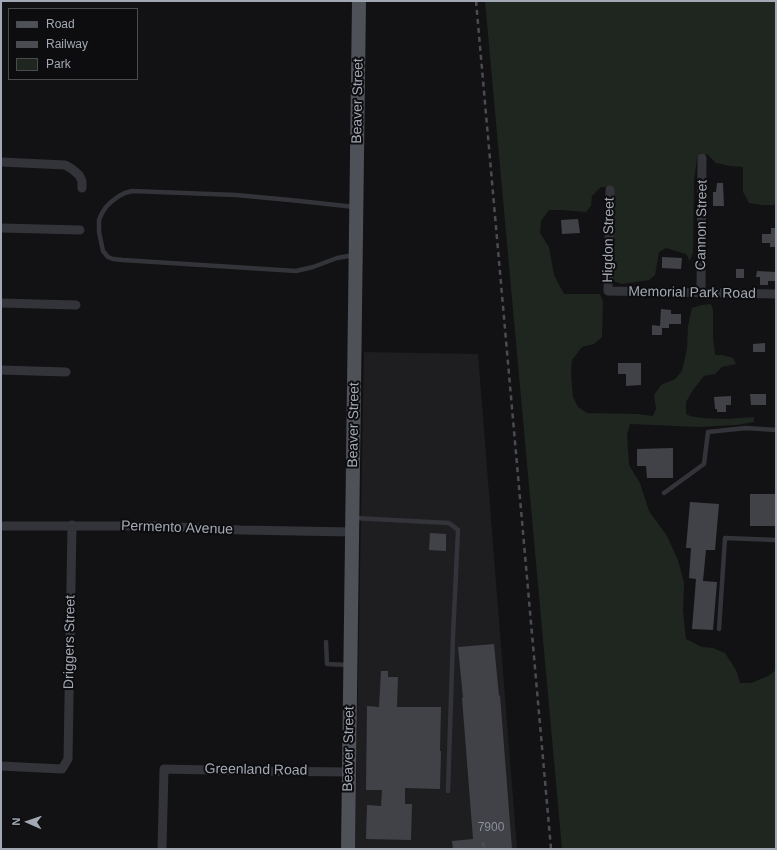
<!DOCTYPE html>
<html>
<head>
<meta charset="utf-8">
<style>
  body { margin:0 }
  #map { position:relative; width:777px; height:850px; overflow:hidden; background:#121214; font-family:Helvetica,sans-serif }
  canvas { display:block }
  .frame { position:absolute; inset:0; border:2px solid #a3a9b4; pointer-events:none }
  .legend { position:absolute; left:8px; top:8px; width:130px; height:72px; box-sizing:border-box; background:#0d0d0f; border:1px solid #494b51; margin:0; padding:5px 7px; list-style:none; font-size:12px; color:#a3a9b4 }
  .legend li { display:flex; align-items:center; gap:8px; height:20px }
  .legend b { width:20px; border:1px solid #494b51 }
  .north { position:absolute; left:8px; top:802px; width:40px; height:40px; -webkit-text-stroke:3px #0d0d0f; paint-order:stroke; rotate:272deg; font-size:11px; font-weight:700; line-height:16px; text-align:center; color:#a3a9b4 }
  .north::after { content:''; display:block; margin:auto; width:14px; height:18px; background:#a3a9b4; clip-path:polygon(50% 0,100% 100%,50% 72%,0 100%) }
</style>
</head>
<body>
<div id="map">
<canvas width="777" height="850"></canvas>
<div class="frame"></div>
<ul class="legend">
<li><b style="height:5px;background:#4f5158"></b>Road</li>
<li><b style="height:5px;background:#4a4c52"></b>Railway</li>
<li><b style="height:11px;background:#1e261f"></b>Park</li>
</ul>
<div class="north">N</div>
</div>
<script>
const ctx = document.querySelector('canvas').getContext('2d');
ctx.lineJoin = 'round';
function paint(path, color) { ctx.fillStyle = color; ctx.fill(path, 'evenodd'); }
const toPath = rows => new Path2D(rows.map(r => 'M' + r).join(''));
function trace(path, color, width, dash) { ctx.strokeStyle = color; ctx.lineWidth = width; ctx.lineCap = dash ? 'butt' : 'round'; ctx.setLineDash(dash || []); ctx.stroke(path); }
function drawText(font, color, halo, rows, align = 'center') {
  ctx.font = font + ' Helvetica,sans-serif'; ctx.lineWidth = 4; ctx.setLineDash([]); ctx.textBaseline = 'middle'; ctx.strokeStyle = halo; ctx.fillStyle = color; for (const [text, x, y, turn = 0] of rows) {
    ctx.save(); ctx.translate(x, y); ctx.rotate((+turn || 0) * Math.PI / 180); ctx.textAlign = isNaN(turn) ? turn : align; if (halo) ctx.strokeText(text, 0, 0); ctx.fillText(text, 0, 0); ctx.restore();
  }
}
const built = toPath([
  [364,352,478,354,517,849,355,849]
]);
const green = toPath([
  [485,1,776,1,776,201,774,205,761,205,749,203,743,192,743,167,730,166,716,163,708,155,700,153,697,158,694,181,693,252,690,261,686,254,666,248,659,252,655,275,649,280,622,284,610,280,614,187,601,187,592,196,591,206,586,212,561,210,549,210,541,221,540,233,549,247,554,275,564,294,600,294,603,302,602,337,594,344,582,347,572,360,571,374,573,397,578,407,587,413,638,414,653,416,656,408,654,395,661,385,675,379,682,371,687,349,688,326,692,308,702,305,711,304,713,310,713,337,715,355,722,355,733,358,736,364,722,367,715,374,704,376,693,390,686,402,686,414,690,416,702,418,727,419,754,417,754,422,737,425,698,427,630,424,627,434,629,465,640,483,649,511,667,536,678,560,684,583,683,611,686,639,702,647,713,648,725,653,736,670,740,683,751,683,768,676,776,670,776,671,775,849,562,849]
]);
const building = toPath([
  [717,183,723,183,724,206,713,206,713,192,716,192],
  [578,219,580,233,562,234,561,220],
  [771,228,776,228,776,247,770,247,770,243,762,243,762,234,771,234],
  [662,257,682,258,681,269,662,268],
  [736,269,744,269,744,278,736,278],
  [757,271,776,272,776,281,768,281,768,285,760,285,760,277,756,277],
  [661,309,671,310,671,314,681,314,681,324,669,324,669,328,662,328,662,335,652,335,652,325,660,326],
  [765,343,765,352,753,352,753,344],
  [618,363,641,363,641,385,626,386,626,374,618,374],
  [750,394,766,394,766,405,751,405],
  [731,396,731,405,726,405,726,412,717,412,717,409,715,409,714,397],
  [673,448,673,478,647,478,646,466,637,466,637,449],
  [750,494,776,494,776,526,750,526],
  [690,502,719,504,715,550,706,550,703,581,717,582,713,630,692,629,696,579,689,578,691,548,686,548],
  [430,533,446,534,446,551,429,550],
  [494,644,499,696,500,695,512,849,453,849,452,841,473,839,462,698,463,698,458,647],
  [381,671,388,671,388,677,398,677,397,707,441,707,440,751,441,751,440,789,405,788,405,804,412,804,411,840,366,839,367,805,381,806,382,790,366,790,367,706,379,707]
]);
const service = toPath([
  [354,255,337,258,313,267,296,271,123,260,113,259,108,257,103,251,99,232,99,220,102,213,106,207,111,202,119,196,125,193,132,191,236,195,290,200,355,207],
  [664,493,704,464,708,432,746,428,776,430],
  [354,518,449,523,458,530,453,636,448,791],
  [719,629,725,538,776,540],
  [326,642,327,664,348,665]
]);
const minor = toPath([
  [1,162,65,165,72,169,79,175,82,181,82,188],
  [610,190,608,291,776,294],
  [1,228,80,230],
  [701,293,702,158],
  [1,303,76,305],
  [1,370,66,372],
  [1,526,154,526,241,530,352,532],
  [1,766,62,769,68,759,72,525],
  [162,849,164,769,255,771,349,772]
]);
const primary = toPath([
  [348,849,359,1]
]);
const rail = toPath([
  [476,1,551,849],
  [483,842,484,849]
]);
const numberNames = [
  ["7900",491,828]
];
const streetNames = [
  ["Beaver Street",358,101,-89],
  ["Cannon Street",702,225,-89],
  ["Higdon Street",609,240,-89],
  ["Memorial Park Road",692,293,1],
  ["Beaver Street",354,425,-89],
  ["Permento Avenue",177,528,2],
  ["Driggers Street",70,642,-89],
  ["Beaver Street",349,749,-89],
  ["Greenland Road",256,770,1]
];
paint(built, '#1e1e21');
paint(green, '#1e261f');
paint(building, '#414247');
trace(service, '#333439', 4.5);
trace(minor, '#333439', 9);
trace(primary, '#4f5158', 14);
trace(rail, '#4a4c52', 2.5, [5, 4]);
drawText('12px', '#8a8f99', null, numberNames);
drawText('14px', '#a3a9b4', '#0d0d0f', streetNames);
</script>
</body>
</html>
